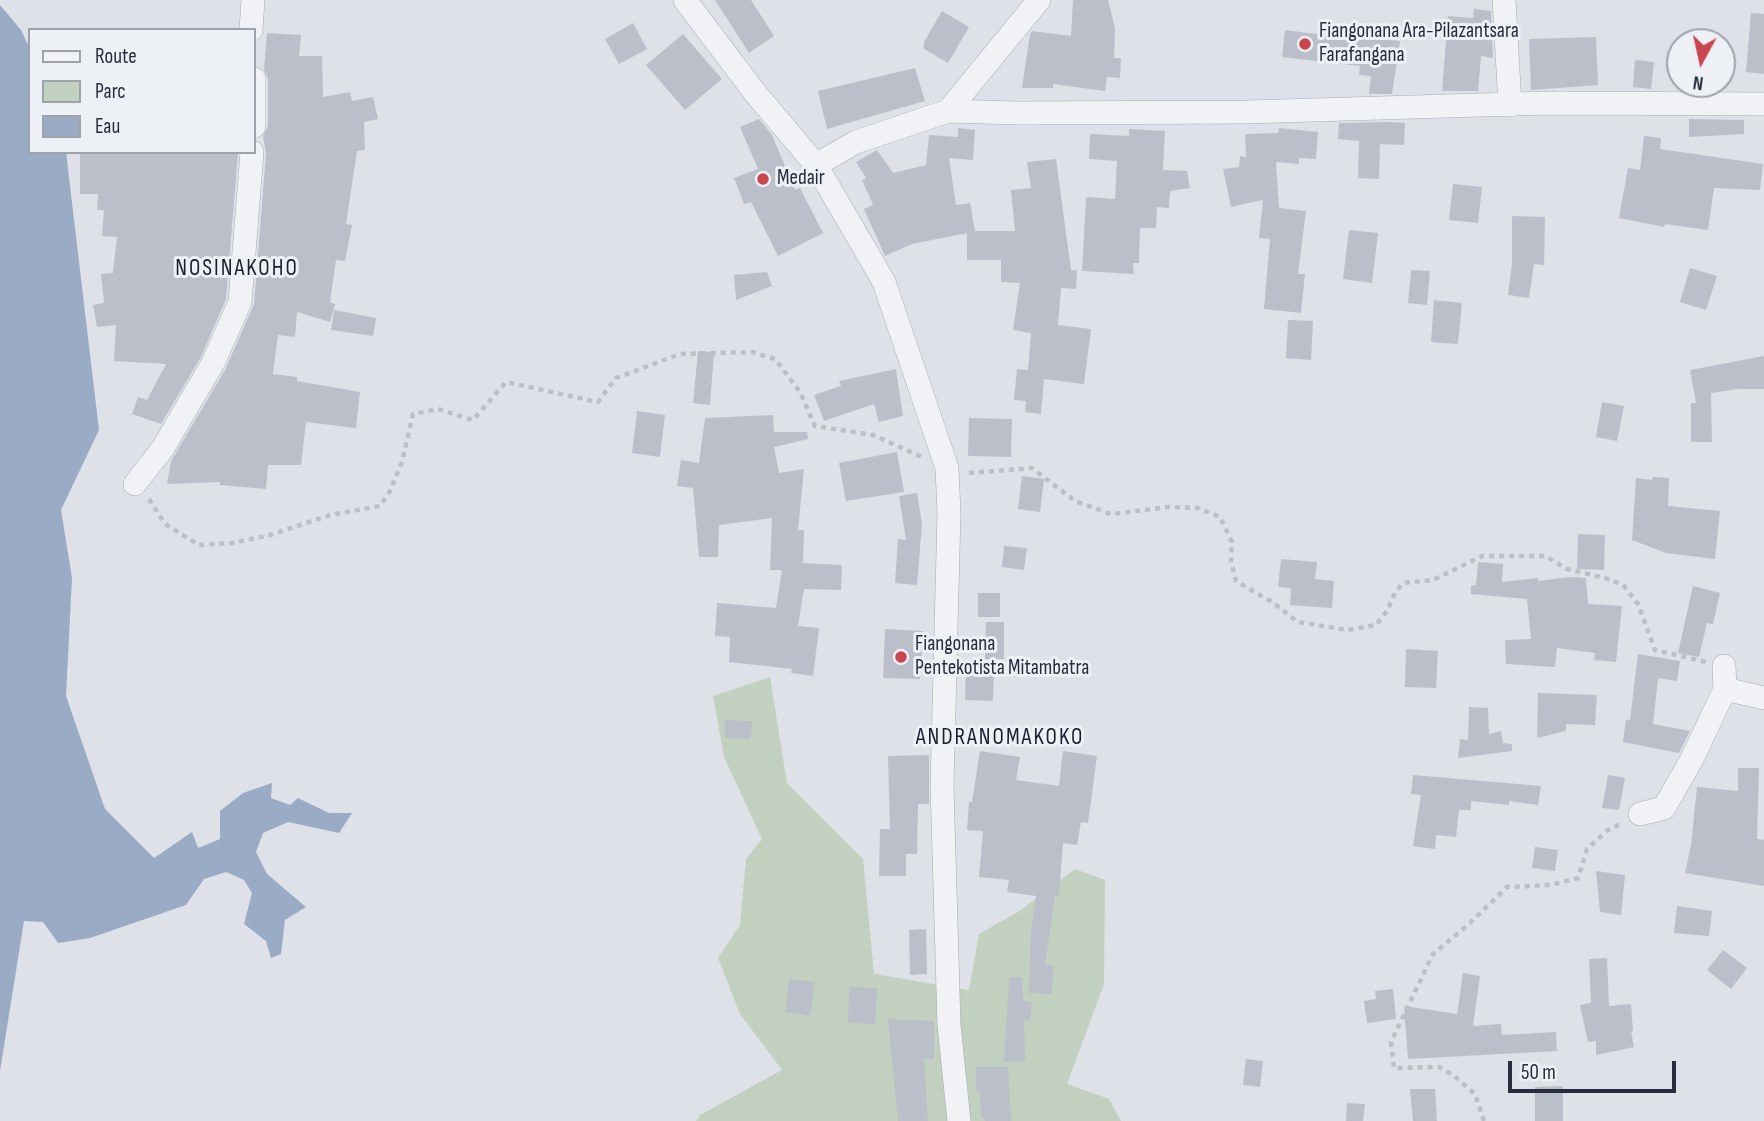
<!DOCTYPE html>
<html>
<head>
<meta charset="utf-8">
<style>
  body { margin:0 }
  #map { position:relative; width:1764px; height:1121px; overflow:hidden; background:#dee1e7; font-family:"Sofia Sans Condensed",sans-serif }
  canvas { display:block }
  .legend { position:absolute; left:28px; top:28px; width:228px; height:126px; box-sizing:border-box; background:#edf0f5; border:2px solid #9ea2ab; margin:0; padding:9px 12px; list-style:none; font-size:21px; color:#282d3d }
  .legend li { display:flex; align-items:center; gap:14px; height:35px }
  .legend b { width:35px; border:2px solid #9ea2ab }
  .north { position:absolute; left:1666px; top:28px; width:70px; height:70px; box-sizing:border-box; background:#edf0f5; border:2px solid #9ea2ab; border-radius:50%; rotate:188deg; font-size:19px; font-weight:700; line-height:28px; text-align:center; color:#282d3d }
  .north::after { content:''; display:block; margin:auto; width:24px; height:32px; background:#c9464e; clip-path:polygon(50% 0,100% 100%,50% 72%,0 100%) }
  .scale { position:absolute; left:1508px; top:1061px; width:168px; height:32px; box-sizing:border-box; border:4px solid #282d3d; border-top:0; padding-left:9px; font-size:21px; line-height:24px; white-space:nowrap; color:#282d3d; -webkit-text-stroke:5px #edf0f5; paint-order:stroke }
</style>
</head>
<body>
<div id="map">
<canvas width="1764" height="1121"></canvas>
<ul class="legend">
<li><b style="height:9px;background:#f0f2f5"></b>Route</li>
<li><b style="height:19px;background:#c2d1bf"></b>Parc</li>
<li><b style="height:19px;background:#9aabc6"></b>Eau</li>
</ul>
<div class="north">N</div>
<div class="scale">50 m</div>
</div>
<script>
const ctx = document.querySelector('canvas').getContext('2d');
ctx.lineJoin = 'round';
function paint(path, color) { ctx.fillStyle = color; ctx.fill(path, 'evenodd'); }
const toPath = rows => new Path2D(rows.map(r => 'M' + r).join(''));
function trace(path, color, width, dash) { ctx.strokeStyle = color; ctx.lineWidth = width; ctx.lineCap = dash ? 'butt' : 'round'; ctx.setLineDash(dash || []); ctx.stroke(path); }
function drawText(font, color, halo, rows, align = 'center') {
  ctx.font = font + ' "Sofia Sans Condensed",sans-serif'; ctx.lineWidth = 6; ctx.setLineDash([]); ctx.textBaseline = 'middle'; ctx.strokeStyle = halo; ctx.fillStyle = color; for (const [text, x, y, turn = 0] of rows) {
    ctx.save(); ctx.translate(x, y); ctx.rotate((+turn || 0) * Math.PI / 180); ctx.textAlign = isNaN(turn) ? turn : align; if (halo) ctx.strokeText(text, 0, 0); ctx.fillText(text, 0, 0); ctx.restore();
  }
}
const green = toPath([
  [770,677,787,783,863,859,874,974,969,990,979,934,1018,912,1075,869,1105,880,1104,984,1067,1084,1109,1099,1121,1121,696,1121,700,1115,782,1070,740,1014,718,958,740,925,746,859,762,839,724,757,713,696]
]);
const water = toPath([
  [0,5,21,30,30,49,30,152,66,152,99,430,61,510,72,578,66,696,105,809,154,858,192,832,198,848,220,839,220,811,243,793,272,783,271,798,290,805,298,798,329,813,352,813,339,833,288,822,263,833,256,852,267,874,306,907,285,920,281,954,271,958,266,941,244,924,252,893,244,880,226,872,204,879,186,905,90,938,58,943,43,922,24,921,0,1071]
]);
const building = toPath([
  [715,0,751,0,774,36,749,53],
  [1073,0,1108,0,1115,28,1114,58,1121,58,1120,78,1107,77,1105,91,1053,84,1053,88,1022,88,1030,34,1032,31,1071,36],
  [1474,9,1491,11,1493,58,1481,56,1478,91,1442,91,1448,16,1473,18],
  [942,11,969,27,948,63,924,49,924,42],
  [1751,13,1764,14,1764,74,1746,72],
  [633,23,647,49,619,64,605,39],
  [1285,30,1363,40,1363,37,1400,41,1392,94,1369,94,1371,76,1359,75,1360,66,1282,57],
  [267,33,301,35,299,56,322,56,323,97,350,92,352,101,373,97,378,119,364,122,365,150,357,151,346,224,352,225,345,261,336,260,330,302,335,304,330,322,297,312,295,337,278,335,273,374,297,377,297,381,360,392,356,428,306,422,301,465,268,465,266,489,220,485,220,482,167,484,171,461,225,370,254,304,266,153,263,136,268,126,268,79,264,70],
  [683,34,722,79,685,110,646,65],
  [1596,37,1598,85,1531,90,1529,39],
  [1635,60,1654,62,1651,89,1633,87],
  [915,68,925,101,827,129,818,91],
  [759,119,772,135,795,190,800,188,823,233,778,256,751,202,744,204,734,178,758,169,740,127],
  [1689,119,1744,120,1744,134,1689,137],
  [1389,122,1405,123,1404,145,1380,144,1379,179,1358,178,1359,141,1338,139,1339,123],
  [958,128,975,130,973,160,949,158,956,205,970,203,975,231,1015,231,1011,190,1031,188,1027,162,1056,159,1071,270,1077,270,1076,289,1061,288,1058,325,1091,329,1084,384,1044,379,1041,414,1025,412,1026,401,1014,400,1017,369,1028,370,1031,333,1013,330,1020,283,1001,282,1001,260,967,260,967,233,912,244,885,256,864,209,873,205,862,180,866,178,856,162,877,150,893,173,926,165,929,135,958,137],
  [1279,128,1318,132,1316,159,1299,158,1299,164,1276,162,1279,208,1306,211,1298,274,1305,274,1301,313,1264,309,1270,239,1259,238,1263,200,1231,207,1223,169,1239,167,1240,156,1246,157,1245,134,1278,133],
  [1129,129,1165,131,1163,170,1187,171,1190,188,1170,191,1169,208,1157,207,1156,228,1140,228,1139,263,1133,263,1134,274,1082,271,1086,197,1115,199,1117,161,1089,159,1090,134,1129,136],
  [1644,136,1661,138,1660,149,1763,164,1760,190,1714,188,1708,230,1665,224,1664,227,1619,218,1628,168,1640,170],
  [80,152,238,153,226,299,201,357,161,424,132,414,138,397,147,400,166,364,114,361,116,325,97,327,93,305,104,303,101,274,113,273,117,237,102,236,104,210,97,210,98,194,80,194],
  [1453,184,1482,187,1478,223,1449,220],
  [1512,216,1545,217,1544,265,1534,264,1529,298,1508,295,1512,264],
  [1349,230,1378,233,1372,283,1343,279],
  [1690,268,1717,276,1706,310,1680,302],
  [1411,270,1430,271,1427,305,1408,303],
  [767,272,772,286,736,300,734,275],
  [1434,300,1462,303,1458,344,1431,342],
  [334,310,376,318,373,336,331,330],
  [1288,320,1313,321,1311,360,1286,358],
  [698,351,714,352,710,405,693,403],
  [1764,356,1764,389,1737,389,1711,393,1712,442,1691,442,1691,403,1696,403,1690,370],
  [896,369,903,416,879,422,874,404,824,421,814,395,841,386,839,381],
  [1602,402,1624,406,1617,441,1596,437],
  [637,411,665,415,660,457,632,453],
  [773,415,774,432,807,432,808,439,774,447,779,473,804,469,798,530,804,530,803,563,842,565,841,590,804,589,798,626,819,628,813,676,791,673,792,669,729,662,730,637,715,636,717,603,776,608,782,570,770,570,772,518,719,525,718,557,699,557,693,488,677,486,681,460,699,463,705,418],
  [969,418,1012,419,1011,457,968,456],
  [897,452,904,492,846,501,839,463],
  [1022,476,1044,479,1040,512,1018,509],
  [1653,477,1669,478,1668,506,1720,511,1715,559,1666,553,1632,540,1636,478,1652,480],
  [917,493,922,524,917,585,895,583,898,539,906,540,899,496],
  [1578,534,1605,535,1604,570,1577,569],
  [1004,546,1027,548,1024,570,1002,567],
  [1281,559,1317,562,1315,579,1334,581,1332,608,1290,605,1291,588,1278,587],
  [1478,562,1503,564,1502,582,1538,578,1538,581,1570,577,1586,578,1588,604,1622,606,1616,662,1594,660,1595,653,1557,648,1555,667,1506,664,1505,640,1531,639,1527,599,1471,594,1471,586,1476,585],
  [1693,586,1720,593,1713,624,1707,623,1699,657,1678,653],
  [978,593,1000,593,1000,617,978,617],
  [986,622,1004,622,1004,659,985,659],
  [885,629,923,631,920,679,883,678],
  [1406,649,1438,651,1436,688,1405,687],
  [1638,654,1680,661,1677,681,1658,678,1653,724,1690,731,1679,753,1623,742,1626,720,1630,720],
  [966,669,994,670,993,701,965,700],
  [1538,693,1597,695,1595,725,1566,724,1566,731,1537,738],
  [1469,707,1488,708,1489,734,1501,731,1503,743,1512,744,1512,751,1458,758,1460,739,1468,740],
  [725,720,752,721,751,739,725,738],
  [980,751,1020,757,1016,780,1059,786,1063,751,1097,756,1088,823,1081,822,1077,845,1063,843,1059,896,1055,895,1045,965,1053,965,1052,994,1029,993,1031,932,1036,896,1007,892,1009,880,979,877,983,831,967,830,969,802,972,802],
  [929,755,929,804,918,804,917,854,906,854,906,876,879,876,880,829,890,829,888,756],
  [1738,768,1759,768,1757,839,1764,840,1764,886,1685,873,1691,845,1697,787,1738,791],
  [1413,775,1541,786,1538,805,1509,801,1509,805,1471,801,1471,810,1459,810,1456,837,1436,835,1435,849,1413,846,1421,795,1411,794],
  [1608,775,1625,778,1619,810,1602,808],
  [1535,847,1558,850,1555,871,1532,868],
  [1596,871,1625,875,1621,915,1600,912],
  [1677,906,1712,911,1709,936,1674,933],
  [926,929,927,974,910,975,909,930],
  [1723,950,1747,968,1731,989,1707,970],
  [1607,958,1609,1006,1631,1004,1633,1031,1631,1031,1634,1047,1596,1055,1596,1041,1588,1042,1580,1005,1591,1003,1589,959],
  [1463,973,1480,976,1473,1026,1501,1024,1502,1035,1556,1032,1557,1051,1408,1059,1404,1006,1457,1014],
  [1009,977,1022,978,1023,1001,1032,1002,1030,1021,1024,1020,1025,1061,1004,1062],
  [789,979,815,982,810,1016,785,1012],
  [849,987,877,988,875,1024,848,1023],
  [1393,989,1396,1019,1367,1023,1364,1001,1376,999,1375,991],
  [888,1019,934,1021,934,1059,924,1059,928,1121,898,1121],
  [1246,1059,1263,1061,1260,1087,1243,1085],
  [976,1067,1008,1067,1011,1121,985,1121,985,1118,981,1118,980,1092,976,1092],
  [1563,1086,1563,1121,1535,1121,1535,1087],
  [1410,1089,1435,1089,1437,1121,1413,1121],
  [1347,1103,1365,1104,1363,1121,1346,1121]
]);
const path = toPath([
  [969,473,1032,468,1075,501,1111,514,1169,507,1198,508,1220,517,1232,542,1231,561,1236,581,1272,602,1298,622,1347,630,1376,625,1387,611,1395,593,1403,583,1433,580,1482,556,1545,556,1567,569,1605,578,1623,585,1638,604,1655,650,1706,662],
  [149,499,165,524,199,545,232,543,270,535,330,515,380,506,390,491,402,462,413,414,438,409,473,420,506,382,598,402,616,378,680,354,752,352,775,359,800,392,815,426,873,435,922,457],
  [1484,1121,1475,1094,1453,1075,1439,1067,1394,1068,1391,1042,1433,954,1468,925,1507,887,1550,885,1578,878,1587,849,1608,830,1621,824]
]);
const minor = toPath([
  [685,0,756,94,816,165,884,282,947,468,949,513,942,786,949,1025,959,1121],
  [1504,0,1510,105],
  [251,30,253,0],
  [254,79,254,126],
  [948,111,1039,0],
  [816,165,856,142,948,111,1018,113,1247,112,1548,103,1764,104],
  [135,484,163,448,213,363,240,302,252,152],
  [1724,666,1725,689,1764,698],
  [1640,814,1664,808,1692,759,1725,689]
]);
const markers = [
  [1305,44,7,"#c9464e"],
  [763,179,7,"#c9464e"],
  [901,657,7,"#c9464e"]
];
const poiNames = [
  ["Fiangonana Ara-Pilazantsara",1319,32],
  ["Farafangana",1319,56],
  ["Medair",777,179],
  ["Fiangonana",915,645],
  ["Pentekotista Mitambatra",915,669]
];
const neighbourhoodNames = [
  ["NOSINAKOHO",237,269],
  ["ANDRANOMAKOKO",1000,738]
];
paint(green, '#c2d1bf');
paint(water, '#9aabc6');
paint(building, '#bbbfc9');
trace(minor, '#a7abb4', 24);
trace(path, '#bcbfc5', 4.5, [5, 5]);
trace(minor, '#f0f2f5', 23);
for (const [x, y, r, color] of markers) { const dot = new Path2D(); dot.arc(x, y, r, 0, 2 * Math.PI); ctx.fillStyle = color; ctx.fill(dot); trace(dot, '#edf0f5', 2.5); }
drawText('21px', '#282d3d', '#edf0f5', poiNames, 'left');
ctx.letterSpacing = '2px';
drawText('23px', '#1a1f2e', '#edf0f5', neighbourhoodNames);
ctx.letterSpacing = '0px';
</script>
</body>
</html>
